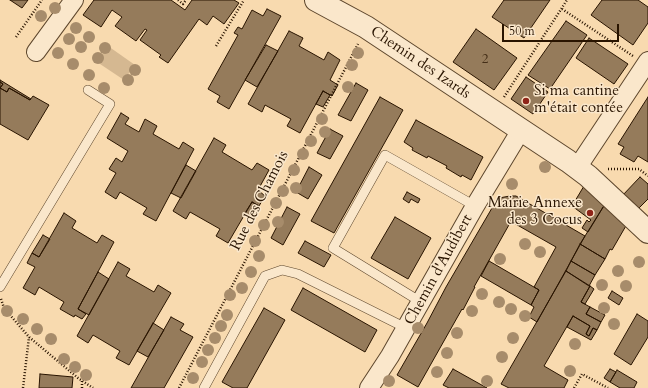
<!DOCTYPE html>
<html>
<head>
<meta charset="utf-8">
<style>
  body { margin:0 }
  #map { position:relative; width:648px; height:388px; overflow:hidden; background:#f8daaf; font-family:Cardo,serif }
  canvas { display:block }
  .scale { position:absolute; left:502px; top:24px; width:117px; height:18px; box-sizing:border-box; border:2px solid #291400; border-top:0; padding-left:5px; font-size:12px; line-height:14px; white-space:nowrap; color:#291400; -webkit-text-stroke:3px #fae7cb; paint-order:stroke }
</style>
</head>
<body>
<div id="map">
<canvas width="648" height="388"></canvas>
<div class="scale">50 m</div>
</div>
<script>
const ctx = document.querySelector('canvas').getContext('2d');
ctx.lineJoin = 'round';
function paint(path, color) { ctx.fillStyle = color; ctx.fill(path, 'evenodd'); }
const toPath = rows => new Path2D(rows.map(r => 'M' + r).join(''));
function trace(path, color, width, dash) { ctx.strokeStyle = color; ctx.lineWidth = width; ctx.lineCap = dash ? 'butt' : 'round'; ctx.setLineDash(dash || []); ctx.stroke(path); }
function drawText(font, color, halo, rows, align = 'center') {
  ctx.font = font + ' Cardo,serif'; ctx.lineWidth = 3; ctx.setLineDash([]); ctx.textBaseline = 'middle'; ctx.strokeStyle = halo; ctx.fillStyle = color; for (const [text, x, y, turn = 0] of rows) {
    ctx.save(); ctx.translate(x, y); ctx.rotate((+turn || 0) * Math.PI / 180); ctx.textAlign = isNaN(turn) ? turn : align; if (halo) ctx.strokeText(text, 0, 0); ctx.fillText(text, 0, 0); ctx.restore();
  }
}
const green = toPath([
  [108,46,135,65,124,80,97,62]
]);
const building = toPath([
  [10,0,28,0,22,8,10,0],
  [94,0,171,0,185,10,192,0,234,0,239,3,224,24,213,16,207,25,199,19,168,63,159,57,161,55,140,40,147,30,145,29,136,41,115,26,122,17,112,10,101,27,83,15,94,0],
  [504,0,550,0,524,38,492,17,504,0],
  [602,0,638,0,648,7,648,23,633,45,591,15,602,0],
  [267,9,281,16,229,109,217,102,220,96,208,89,238,35,234,33,238,27,242,29,252,10,263,16,267,9],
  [566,21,587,35,550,89,528,75,566,21],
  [476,29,517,58,494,90,453,62,476,29],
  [289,31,303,38,299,46,324,60,328,52,340,60,330,80,338,85,332,96,323,91,300,133,287,126,291,119,265,105,262,112,248,104,289,31],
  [589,38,628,64,614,84,576,58,589,38],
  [266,45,278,51,257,87,245,80,266,45],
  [526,77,548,92,533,114,511,99,526,77],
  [0,80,31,99,30,100,9,88,7,92,0,88,3,84,0,82,0,80],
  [0,82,3,84,0,88,7,92,9,88,30,100,33,96,49,105,28,140,0,124,0,82],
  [356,83,368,90,351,121,338,115,356,83],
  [323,91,330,95,323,107,316,104,323,91],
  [380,97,403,110,334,233,311,221,380,97],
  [648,97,648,162,638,156,634,162,620,154,624,147,618,144,648,97],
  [121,113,129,118,125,124,139,132,145,119,157,126,153,134,179,149,183,142,194,149,156,221,143,214,147,208,120,192,116,199,105,192,116,173,109,169,116,158,122,162,128,151,107,138,121,113],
  [416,120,483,157,471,180,462,175,461,177,446,168,447,166,428,156,427,158,412,150,413,148,404,142,416,120],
  [330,129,343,136,330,159,317,153,330,129],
  [214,138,226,145,222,152,252,170,257,163,269,170,258,190,265,196,259,206,252,202,228,243,216,236,220,229,190,212,186,219,173,211,214,138],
  [186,165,196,171,181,198,171,193,186,165],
  [309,167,322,175,308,199,296,192,309,167],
  [640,177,648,184,648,199,637,210,622,196,640,177],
  [584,186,605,204,588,232,582,228,587,220,589,222,591,220,572,206,584,186],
  [407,192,420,199,418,203,411,199,409,203,403,199,407,192],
  [510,196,516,196,585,236,537,322,529,317,534,307,531,305,539,290,534,287,556,247,512,222,510,223,474,287,475,287,463,310,462,309,418,387,397,375,427,323,446,287,492,208,491,208,495,201,499,198,510,196],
  [252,202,259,206,253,218,245,213,252,202],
  [605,204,627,224,612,250,610,249,605,259,580,244,605,204],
  [287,207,300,214,283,245,271,238,287,207],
  [64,213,76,221,72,228,97,243,102,235,114,242,78,309,86,314,82,319,75,315,74,317,60,309,64,302,39,287,35,295,23,288,35,267,27,263,32,253,39,257,64,213],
  [395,217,431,238,408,279,371,258,395,217],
  [43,235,50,239,39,257,32,253,43,235],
  [305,241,331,255,324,267,298,253,305,241],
  [580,244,605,259,595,275,571,261,580,244],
  [489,261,539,290,531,305,481,276,489,261],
  [571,261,595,275,589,286,566,271,571,261],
  [118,262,130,269,126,276,154,292,158,285,171,293,129,365,116,358,120,351,93,335,88,343,77,336,118,262],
  [566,271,590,286,581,302,590,307,586,314,601,322,597,330,593,328,589,336,586,334,590,326,573,316,544,366,568,380,564,388,509,388,501,384,566,271],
  [98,272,109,279,89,315,78,309,98,272],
  [590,286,594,289,585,304,581,302,590,286],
  [303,288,377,330,365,352,291,310,303,288],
  [612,291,623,298,619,305,608,298,612,291],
  [590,307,605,315,601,322,586,314,590,307],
  [264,308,285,320,247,388,233,388,222,382,264,308],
  [637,314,648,321,648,337,631,365,614,354,637,314],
  [573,316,590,326,586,334,589,336,593,328,597,330,591,340,567,327,573,316],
  [171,317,184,324,180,330,193,337,164,388,131,388,171,317],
  [153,323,164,330,148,357,137,351,153,323],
  [453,369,487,388,449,388,443,385,453,369],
  [610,369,616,372,610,382,604,378,610,369],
  [617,370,637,382,634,388,620,388,610,382,617,370],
  [40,374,73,377,72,388,39,388,40,374]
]);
const path = toPath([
  [178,0,183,4,186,0],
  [562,9,633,56],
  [16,37,42,0],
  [216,46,244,0],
  [504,97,567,0],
  [608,169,639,169,648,176],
  [1,299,4,308,29,337,78,378,93,388],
  [23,388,29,337],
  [82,388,82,381],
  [179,388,358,44],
  [574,388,582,374,608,388]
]);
const service = toPath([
  [0,287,110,104,88,90],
  [421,302,333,248,385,155,475,206],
  [204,388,265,276,282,270,298,274,406,328]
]);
const minor = toPath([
  [36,52,74,0],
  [577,168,648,61],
  [369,388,390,356,475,206,521,130]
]);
const tertiary = toPath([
  [316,0,366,27,568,161,588,176,648,232]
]);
const trees = [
  [55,8],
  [41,16],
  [76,28],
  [89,37],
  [69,39],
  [81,47],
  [105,48],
  [58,53],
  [358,53],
  [98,58],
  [73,64],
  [352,65],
  [135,70],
  [89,75],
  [128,80],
  [348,87],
  [104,88],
  [322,119],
  [325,132],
  [311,141],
  [303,154],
  [545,167],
  [294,170],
  [512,184],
  [296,188],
  [283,191],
  [276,203],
  [278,222],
  [264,225],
  [255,241],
  [525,244],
  [540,252],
  [259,256],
  [500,259],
  [639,262],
  [618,271],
  [251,272],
  [602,285],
  [626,286],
  [242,288],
  [482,294],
  [230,295],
  [499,302],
  [604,308],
  [511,309],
  [7,311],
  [472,311],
  [227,315],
  [525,316],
  [23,319],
  [614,324],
  [221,326],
  [418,328],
  [37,329],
  [457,333],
  [215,338],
  [513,338],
  [51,339],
  [575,344],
  [208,350],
  [447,353],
  [502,357],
  [64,359],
  [202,362],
  [75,367],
  [570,371],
  [437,372],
  [86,375],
  [193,378],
  [389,381],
  [487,381]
];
const markers = [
  [526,101,4,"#8f2418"],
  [590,213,4,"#8f2418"]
];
const numberNames = [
  ["2",485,60]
];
const streetNames = [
  ["Chemin des Izards",420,63,34],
  ["Rue des Chamois",260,201,-63],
  ["Chemin d'Audibert",439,270,-61]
];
const poiNames = [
  ["Si ma cantine",534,92],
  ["m'était contée",534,109],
  ["Mairie Annexe",582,204,"right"],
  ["des 3 Cocus",582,221,"right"]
];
paint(green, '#d5b891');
paint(building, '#957b5b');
trace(building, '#291400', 1);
trace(service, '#5d462c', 10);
trace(minor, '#5d462c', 20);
trace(tertiary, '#5d462c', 24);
trace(path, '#291400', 2.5, [1, 2]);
trace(service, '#fae7cb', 9);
trace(minor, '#fae7cb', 18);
trace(tertiary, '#fae7cb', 22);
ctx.fillStyle = '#a78c6b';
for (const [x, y] of trees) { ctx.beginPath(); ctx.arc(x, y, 6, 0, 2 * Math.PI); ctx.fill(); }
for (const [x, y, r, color] of markers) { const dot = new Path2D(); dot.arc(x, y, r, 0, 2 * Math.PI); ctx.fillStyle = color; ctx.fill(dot); trace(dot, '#fae7cb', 1.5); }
drawText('13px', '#442e17', null, numberNames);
drawText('15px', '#291400', '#fae7cb', streetNames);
drawText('15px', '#291400', '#fae7cb', poiNames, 'left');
</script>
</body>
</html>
